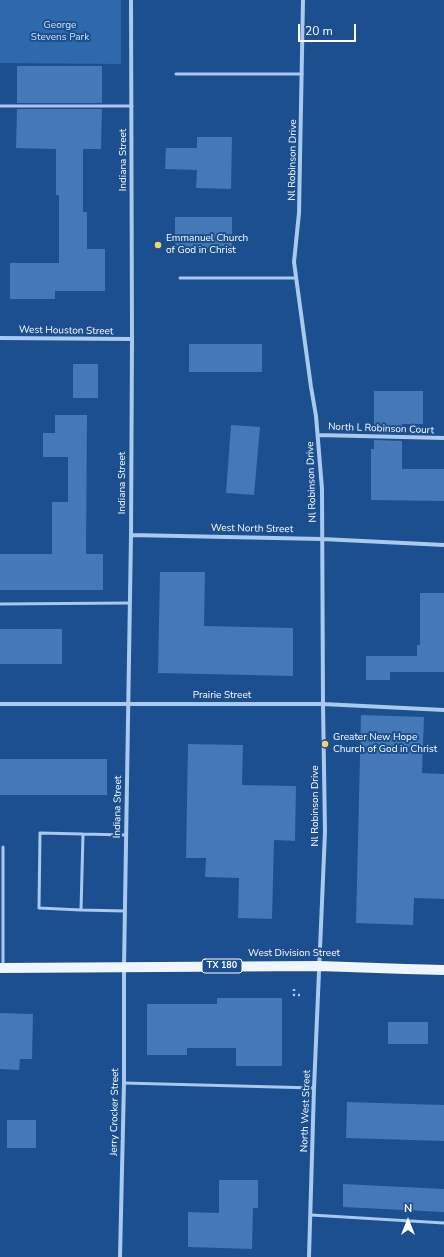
<!DOCTYPE html>
<html>
<head>
<meta charset="utf-8">
<style>
  body { margin:0 }
  #map { position:relative; width:444px; height:1257px; overflow:hidden; background:#1b4f8f; font-family:"Nunito Sans",sans-serif }
  canvas { display:block }
  .north { position:absolute; left:388px; top:1201px; width:40px; height:40px; -webkit-text-stroke:3px #1b4f8f; paint-order:stroke; rotate:0deg; font-size:11px; font-weight:700; line-height:16px; text-align:center; color:#fff }
  .north::after { content:''; display:block; margin:auto; width:14px; height:18px; background:#fff; clip-path:polygon(50% 0,100% 100%,50% 72%,0 100%) }
  .scale { position:absolute; left:298px; top:24px; width:58px; height:18px; box-sizing:border-box; border:2px solid #fff; border-top:0; padding-left:5px; font-size:12px; line-height:14px; white-space:nowrap; color:#fff; -webkit-text-stroke:3px #1b4f8f; paint-order:stroke }
</style>
</head>
<body>
<div id="map">
<canvas width="444" height="1257"></canvas>
<div class="north">N</div>
<div class="scale">20 m</div>
</div>
<script>
const ctx = document.querySelector('canvas').getContext('2d');
ctx.lineJoin = 'round';
function paint(path, color) { ctx.fillStyle = color; ctx.fill(path, 'evenodd'); }
const toPath = rows => new Path2D(rows.map(r => 'M' + r).join(''));
function trace(path, color, width, dash) { ctx.strokeStyle = color; ctx.lineWidth = width; ctx.lineCap = dash ? 'butt' : 'round'; ctx.setLineDash(dash || []); ctx.stroke(path); }
function drawText(font, color, halo, rows, align = 'center') {
  ctx.font = font + ' "Nunito Sans",sans-serif'; ctx.lineWidth = 4; ctx.setLineDash([]); ctx.textBaseline = 'middle'; ctx.strokeStyle = halo; ctx.fillStyle = color; for (const [text, x, y, turn = 0] of rows) {
    ctx.save(); ctx.translate(x, y); ctx.rotate((+turn || 0) * Math.PI / 180); ctx.textAlign = isNaN(turn) ? turn : align; if (halo) ctx.strokeText(text, 0, 0); ctx.fillText(text, 0, 0); ctx.restore();
  }
}
const green = toPath([
  [0,0,121,0,121,64,0,63]
]);
const building = toPath([
  [17,66,102,66,102,103,17,103],
  [17,109,102,109,101,149,83,149,83,212,87,212,87,249,105,249,105,291,55,291,55,299,10,299,10,263,59,263,59,195,56,195,56,149,16,148],
  [197,137,232,137,231,189,196,188,197,170,165,169,166,148,197,148],
  [175,217,232,217,232,248,175,248],
  [189,344,262,344,262,372,189,372],
  [73,364,98,364,98,398,73,398],
  [374,391,423,391,423,424,402,424,402,434,374,433],
  [55,415,87,415,86,554,103,554,103,590,0,590,0,554,52,554,52,502,68,502,68,457,43,457,43,433,55,433],
  [231,425,260,427,254,495,226,493],
  [374,440,402,441,402,469,444,469,444,501,371,500,371,449,374,449],
  [160,572,205,572,204,626,293,628,293,676,158,673],
  [420,593,444,593,444,672,390,672,390,680,366,680,366,656,417,656,417,645,420,645],
  [0,629,62,629,62,664,0,664],
  [361,715,424,717,422,773,444,774,444,899,414,898,413,925,356,923],
  [188,744,243,745,242,785,296,786,295,841,274,840,272,919,238,918,239,878,205,877,206,858,186,858],
  [0,759,107,759,107,795,0,795],
  [217,998,282,998,282,1066,236,1066,236,1048,187,1048,187,1055,147,1055,147,1004,217,1004],
  [0,1013,33,1014,32,1059,20,1059,19,1070,0,1069],
  [388,1022,428,1022,428,1044,388,1044],
  [347,1102,444,1105,444,1141,346,1138],
  [7,1120,36,1120,36,1148,7,1148],
  [219,1180,258,1180,258,1208,253,1208,252,1249,188,1247,188,1212,219,1213],
  [343,1184,444,1189,444,1212,343,1207]
]);
const path = toPath([
  [294,989,294,995,300,995]
]);
const lane = toPath([
  [176,74,302,74],
  [0,106,132,106],
  [180,278,296,278],
  [0,604,130,603],
  [83,834,81,910,39,908,40,833,126,835],
  [81,910,125,911],
  [3,966,3,847],
  [124,1083,314,1088],
  [311,1215,444,1223]
]);
const street = toPath([
  [303,0,299,213,294,262,311,387,316,416,322,489,323,704,325,832,314,1088,309,1257],
  [0,338,132,339],
  [318,435,444,438],
  [131,535,322,539,444,545],
  [0,704,323,704,444,710],
  [120,1257,124,1083,124,967,131,535,132,339,131,0]
]);
const primary = toPath([
  [0,968,319,966,406,969,444,970]
]);
const markers = [
  [158,245,4,"#ffd166"],
  [325,744,4,"#ffd166"]
];
const shields = [
  [222,966,40]
];
const shieldNames = [
  ["TX 180",222,966]
];
const parkNames = [
  ["George",60,26],
  ["Stevens Park",60,38]
];
const streetNames = [
  ["Indiana Street",124,160,-90],
  ["Nl Robinson Drive",293,160,-89],
  ["West Houston Street",66,331,1],
  ["North L Robinson Court",381,429,2],
  ["Nl Robinson Drive",312,482,-92],
  ["Indiana Street",123,483,-90],
  ["West North Street",252,529,1],
  ["Prairie Street",222,696],
  ["Nl Robinson Drive",316,806,-90],
  ["Indiana Street",118,807,-89],
  ["West Division Street",294,954],
  ["North West Street",306,1111,-88],
  ["Jerry Crocker Street",115,1112,-89]
];
const poiNames = [
  ["Emmanuel Church",166,239],
  ["of God in Christ",166,251],
  ["Greater New Hope",333,738],
  ["Church of God in Christ",333,750]
];
paint(green, '#2e69ad');
paint(building, '#4478b7');
trace(path, '#a9c9ee', 2.5, [2, 3]);
trace(lane, '#a9c9ee', 3);
trace(street, '#a9c9ee', 4);
trace(primary, '#f0f6ff', 10);
for (const [x, y, r, color] of markers) { const dot = new Path2D(); dot.arc(x, y, r, 0, 2 * Math.PI); ctx.fillStyle = color; ctx.fill(dot); trace(dot, '#1b4f8f', 1.5); }
for (const [x, y, w] of shields) { const box = new Path2D(); box.roundRect(x - w / 2, y - 7, w, 14, 3); ctx.fillStyle = '#1b4f8f'; ctx.fill(box); trace(box, '#fff', 1); }
drawText('bold 9px', '#fff', null, shieldNames);
drawText('10px', '#cfe3fa', '#1b4f8f', parkNames);
drawText('10px', '#fff', '#1b4f8f', streetNames);
drawText('10px', '#fff', '#1b4f8f', poiNames, 'left');
</script>
</body>
</html>
